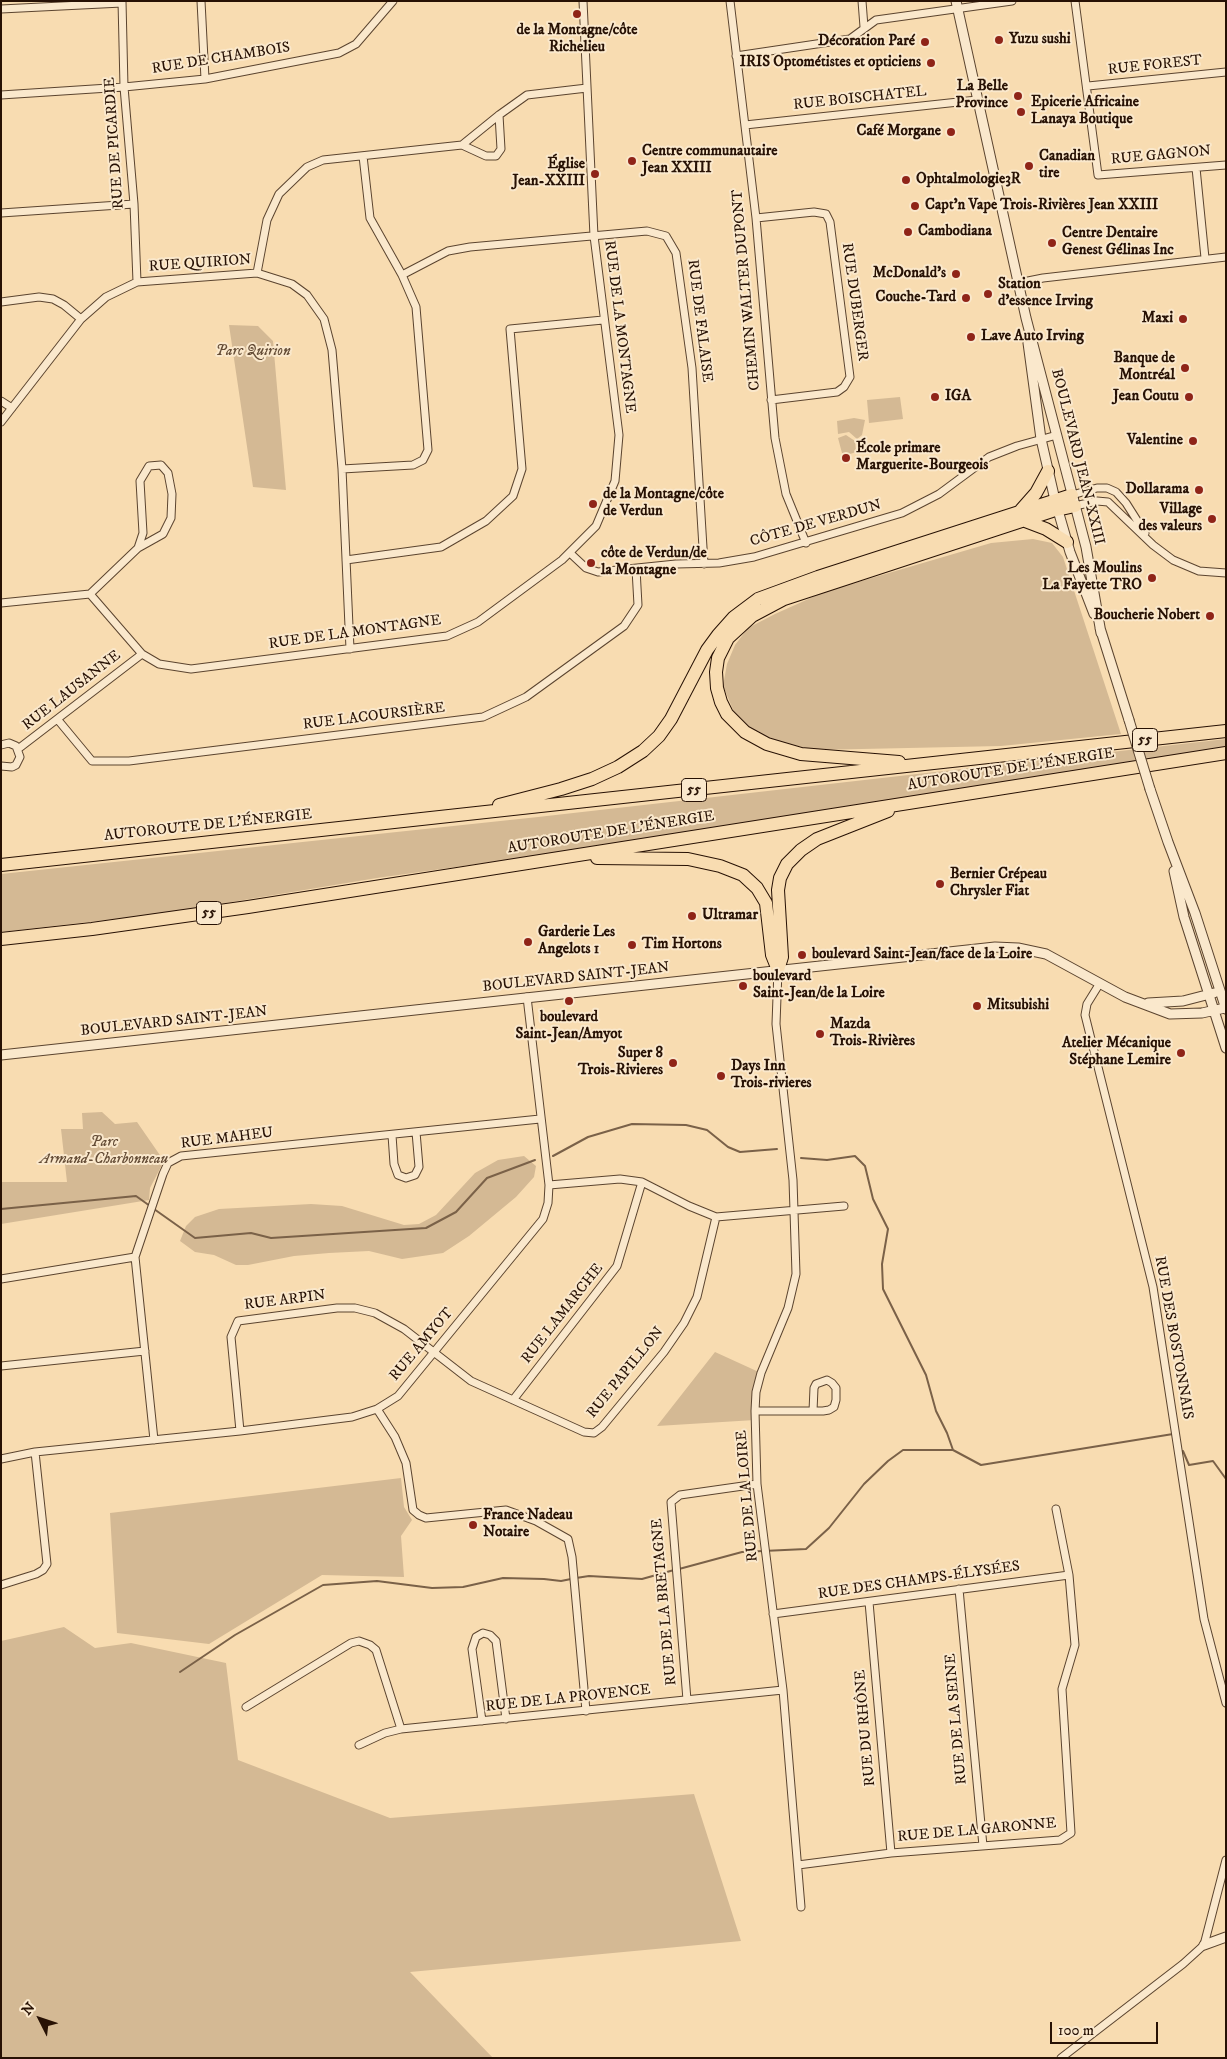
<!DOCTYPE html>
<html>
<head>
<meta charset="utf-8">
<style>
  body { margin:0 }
  #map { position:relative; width:1227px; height:2059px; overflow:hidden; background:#f8dcb1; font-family:"IM FELL DW Pica",serif }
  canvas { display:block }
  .frame { position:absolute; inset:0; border:2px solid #271104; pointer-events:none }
  .north { position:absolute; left:15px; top:1994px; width:50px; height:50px; -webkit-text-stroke:4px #fae8cc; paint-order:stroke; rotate:311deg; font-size:14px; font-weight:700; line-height:20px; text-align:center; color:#271104 }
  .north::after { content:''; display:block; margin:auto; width:18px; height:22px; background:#271104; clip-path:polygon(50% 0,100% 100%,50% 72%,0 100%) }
  .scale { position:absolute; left:1050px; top:2022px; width:108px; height:22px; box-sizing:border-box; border:2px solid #271104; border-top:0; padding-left:6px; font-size:15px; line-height:18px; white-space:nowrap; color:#271104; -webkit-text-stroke:4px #fae8cc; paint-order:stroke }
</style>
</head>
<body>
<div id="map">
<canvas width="1227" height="2059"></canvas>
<div class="frame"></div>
<div class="north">N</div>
<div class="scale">100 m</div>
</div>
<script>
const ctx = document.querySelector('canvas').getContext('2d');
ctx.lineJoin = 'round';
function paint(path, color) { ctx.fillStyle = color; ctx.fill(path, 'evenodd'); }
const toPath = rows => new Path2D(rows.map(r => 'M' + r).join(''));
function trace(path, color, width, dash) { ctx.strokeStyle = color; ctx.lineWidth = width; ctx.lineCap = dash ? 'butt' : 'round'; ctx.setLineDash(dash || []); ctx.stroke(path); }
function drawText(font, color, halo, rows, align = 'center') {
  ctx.font = font + ' "IM FELL DW Pica",serif'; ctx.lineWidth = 4; ctx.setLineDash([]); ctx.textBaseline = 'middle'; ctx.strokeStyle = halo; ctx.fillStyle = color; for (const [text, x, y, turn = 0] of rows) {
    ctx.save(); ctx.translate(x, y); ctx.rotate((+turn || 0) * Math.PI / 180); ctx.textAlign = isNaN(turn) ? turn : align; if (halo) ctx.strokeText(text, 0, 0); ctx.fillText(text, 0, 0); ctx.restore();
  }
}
const green = toPath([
  [229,325,258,326,273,341,286,490,253,487],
  [900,397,903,419,869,423,867,400],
  [854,418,865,420,862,435,857,439,849,432,838,434,837,421],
  [846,435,855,441,856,452,847,455,842,453,838,438],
  [1033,539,1052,543,1063,557,1121,734,1001,746,815,750,773,740,751,729,734,712,723,686,727,664,735,645,748,628,775,614,824,592,991,543],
  [1226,739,1226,747,513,859,377,878,159,914,1,932,1,874,538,817],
  [102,1112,115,1124,137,1122,164,1161,150,1188,149,1200,1,1224,1,1126,1,1182,67,1182,61,1129,83,1129,82,1113],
  [524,1156,536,1166,534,1177,516,1197,469,1236,443,1253,402,1259,369,1251,329,1253,294,1256,248,1265,236,1265,214,1255,195,1252,180,1241,186,1226,195,1217,219,1209,311,1204,342,1206,404,1225,419,1224,436,1215,475,1173,498,1160],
  [715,1352,761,1373,755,1420,657,1426],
  [401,1478,404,1507,412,1520,401,1536,404,1577,322,1575,209,1644,117,1633,110,1513],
  [64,1627,95,1648,131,1643,226,1663,238,1760,390,1818,694,1794,741,1941,410,1972,493,2058,1,2058,1,1641]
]);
const stream = toPath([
  [553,1156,588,1137,632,1124,686,1125,707,1130,728,1147,740,1152,777,1149],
  [801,1158,827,1160,855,1156,865,1166,873,1199,888,1229,882,1264,883,1289,926,1375,936,1411,947,1433,953,1450],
  [1,1209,136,1196,150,1206],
  [154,1209,195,1238,251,1233,271,1238,426,1228,456,1212,487,1178,535,1160],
  [1183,1451,1189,1465,1213,1461,1226,1479],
  [679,1569,742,1552,806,1549,829,1528,864,1484,888,1461,903,1450,953,1450,981,1465,1173,1434],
  [576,1578,589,1576,642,1579,674,1570],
  [180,1672,235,1635,323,1585,377,1581,432,1588,463,1587,503,1578,544,1579,561,1581,571,1579]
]);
const minor = toPath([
  [122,1,124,87,134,204,137,282],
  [201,1,205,79],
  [730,1,756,218,775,438,786,494,806,543],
  [862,1,864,27],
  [1075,1,1098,175,1226,165],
  [1,9,122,3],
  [736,56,850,39,876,20,1012,1],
  [1088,86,1226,72],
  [1,95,124,87,205,79,339,53,356,44,393,1],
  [745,125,977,100],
  [462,145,499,115,527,95,587,88],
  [1196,168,1205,258],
  [1,213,134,204],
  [756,218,814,212,826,214,830,222,850,377,844,387,837,392,771,400],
  [257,273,267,220,279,194,307,167,323,160,462,145,486,156,496,156,501,149,499,115],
  [402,275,448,251,470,247,647,231,666,236,676,253,692,368,704,564],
  [1018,283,1043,278,1226,257],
  [1,302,39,297,53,299,64,305,81,319],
  [1,401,12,408],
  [1,422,81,319,106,297,137,282,257,273,292,284,307,295,324,319,332,350,342,469,350,649],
  [342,469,413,465,423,460,428,450,416,307,402,275,370,218,363,156],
  [1072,495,1097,488,1107,488,1116,492,1126,503,1145,533],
  [1075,506,1097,501,1108,502,1153,545,1173,560,1199,571,1226,573],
  [570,553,586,568,598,572,676,564,719,563,754,557,902,513,939,494,989,457,1017,446,1057,435],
  [346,560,441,547,486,521,513,496,522,469,510,329,603,320],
  [90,594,142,654,159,664,191,669,447,636,478,622,562,560,596,526,615,481,619,435,594,236,583,1],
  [90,594,138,548,163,534,171,518,172,494,168,473,161,465,149,466,140,481,143,533,138,548],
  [1,603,90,594],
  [58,720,92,761,129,761,483,717,526,697,624,626,638,605,636,569],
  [1,745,9,743,16,746,20,757,16,765,12,767,1,766],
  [18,749,142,654],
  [778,970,776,1024,793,1180,796,1274,788,1308,761,1373,756,1392,755,1411,757,1484,783,1690,801,1907],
  [1100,983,1087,1004,1085,1015,1153,1287,1204,1619,1226,1703],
  [392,1135,394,1164,398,1175,406,1178,415,1175,419,1167,416,1132],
  [549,1185,620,1179,642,1182,689,1206,716,1217,844,1206],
  [1,1279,135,1257],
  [1,1366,145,1351],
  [513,1400,617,1266,642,1182],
  [377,1409,395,1437,406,1463,413,1510,419,1515,426,1518,506,1510,536,1521,568,1539,572,1557,586,1711],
  [755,1411,823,1411,829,1410,834,1407,836,1400,836,1388,832,1383,827,1380,816,1384,814,1388,813,1411],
  [240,1431,231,1337,238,1321,337,1308,355,1308,375,1313,404,1329,471,1381,584,1432,594,1433,602,1427,664,1352,684,1323,697,1297,716,1217],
  [154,1440,135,1257,163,1174,168,1163,181,1156,540,1119],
  [1,1459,35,1452,240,1431,352,1417,377,1409,398,1396,543,1219,548,1203,549,1185,527,997],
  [1,1585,36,1574,43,1570,47,1564,35,1452],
  [959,1589,983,1846],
  [869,1602,891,1853],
  [773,1614,1069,1575],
  [687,1700,671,1502,680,1495,757,1484],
  [246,1707,351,1643,359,1641,370,1645,376,1650,401,1729],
  [482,1721,472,1649,476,1637,483,1633,490,1635,496,1641,506,1719],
  [359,1745,385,1733,401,1729,783,1690],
  [798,1865,891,1853,1060,1840,1071,1833,1062,1689,1075,1645,1069,1575,1056,1509],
  [1061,2058,1183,1964,1204,1945,1226,1860]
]);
const tertiary = toPath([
  [956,1,1026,318,1086,547,1101,633],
  [1028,343,1041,439,1055,500,1070,552,1094,614],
  [1100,628,1129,720],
  [1150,789,1168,842,1195,913,1226,1009],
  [1174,871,1184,917,1226,1048],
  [1148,1003,1183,1001,1214,993],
  [1,1055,995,947,1018,948,1046,954,1125,997,1170,1014,1202,1013,1225,1008],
  [1204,1945,1226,1937]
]);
const motorway = toPath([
  [1021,510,1036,493,1048,471],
  [1025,521,1046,529,1067,542],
  [899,762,801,754,767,744,745,732,727,714,721,702,717,688,716,672,718,658,728,638,752,616,784,599,1052,511,1075,506],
  [499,805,561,789,592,779,618,767,643,751,659,736,671,719,707,650,718,635,734,617,758,599,818,577,1072,495],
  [597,858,688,859,720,866,743,875,757,888,766,903,772,955,778,970],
  [1,865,1226,731],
  [1,939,92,929,248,907,1226,753],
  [778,970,782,957,778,890,780,878,787,864,801,850,817,839,888,811]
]);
const tertiaryBridge = toPath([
  [1129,720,1150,789]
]);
const markers = [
  [577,14,5,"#8f2418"],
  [999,40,5,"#8f2418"],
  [925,42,5,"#8f2418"],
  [931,63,5,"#8f2418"],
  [1018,96,5,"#8f2418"],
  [1021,112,5,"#8f2418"],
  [951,132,5,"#8f2418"],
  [632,161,5,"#8f2418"],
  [1029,166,5,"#8f2418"],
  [595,174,5,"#8f2418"],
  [906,180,5,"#8f2418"],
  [915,206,5,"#8f2418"],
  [908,232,5,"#8f2418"],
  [1052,243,5,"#8f2418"],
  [956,274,5,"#8f2418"],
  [988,294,5,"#8f2418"],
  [966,298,5,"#8f2418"],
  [1183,319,5,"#8f2418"],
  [971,337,5,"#8f2418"],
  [1185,368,5,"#8f2418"],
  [935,397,5,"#8f2418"],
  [1189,397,5,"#8f2418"],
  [1193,441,5,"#8f2418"],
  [846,458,5,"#8f2418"],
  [1199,490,5,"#8f2418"],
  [593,504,5,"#8f2418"],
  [1212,519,5,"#8f2418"],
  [591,563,5,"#8f2418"],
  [1152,578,5,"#8f2418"],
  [1210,616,5,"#8f2418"],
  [940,884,5,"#8f2418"],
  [692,916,5,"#8f2418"],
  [528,942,5,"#8f2418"],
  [632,945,5,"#8f2418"],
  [802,955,5,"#8f2418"],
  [743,986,5,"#8f2418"],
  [569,1001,5,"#8f2418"],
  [977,1006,5,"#8f2418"],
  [820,1034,5,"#8f2418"],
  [1181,1053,5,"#8f2418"],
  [673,1063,5,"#8f2418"],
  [721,1076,5,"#8f2418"],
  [473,1525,5,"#8f2418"]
];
const shields = [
  [1145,740,25],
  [694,790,25],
  [209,913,25]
];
const shieldNames = [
  ["55",1145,740],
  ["55",694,790],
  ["55",209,913]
];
const poiNames = [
  ["de la Montagne/côte",577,31,"center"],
  ["Richelieu",577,48,"center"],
  ["Yuzu sushi",1009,40],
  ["Décoration Paré",915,42,"right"],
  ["IRIS Optométistes et opticiens",921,63,"right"],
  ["La Belle",1008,87,"right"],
  ["Province",1008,104,"right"],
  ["Epicerie Africaine",1031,103],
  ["Lanaya Boutique",1031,120],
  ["Café Morgane",941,132,"right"],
  ["Centre communautaire",642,152],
  ["Jean XXIII",642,169],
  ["Canadian",1039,157],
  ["tire",1039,174],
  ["Église",585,165,"right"],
  ["Jean-XXIII",585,182,"right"],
  ["Ophtalmologie3R",916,180],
  ["Capt'n Vape Trois-Rivières Jean XXIII",925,206],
  ["Cambodiana",918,232],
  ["Centre Dentaire",1062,234],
  ["Genest Gélinas Inc",1062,251],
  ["McDonald's",946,274,"right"],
  ["Station",998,285],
  ["d'essence Irving",998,302],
  ["Couche-Tard",956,298,"right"],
  ["Maxi",1173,319,"right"],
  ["Lave Auto Irving",981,337],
  ["Banque de",1175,359,"right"],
  ["Montréal",1175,376,"right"],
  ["IGA",945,397],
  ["Jean Coutu",1179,397,"right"],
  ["Valentine",1183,441,"right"],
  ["École primare",856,449],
  ["Marguerite-Bourgeois",856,466],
  ["Dollarama",1189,490,"right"],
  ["de la Montagne/côte",603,495],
  ["de Verdun",603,512],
  ["Village",1202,510,"right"],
  ["des valeurs",1202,527,"right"],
  ["côte de Verdun/de",601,554],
  ["la Montagne",601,571],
  ["Les Moulins",1142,569,"right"],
  ["La Fayette TRO",1142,586,"right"],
  ["Boucherie Nobert",1200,616,"right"],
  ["Bernier Crépeau",950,875],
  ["Chrysler Fiat",950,892],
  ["Ultramar",702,916],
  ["Garderie Les",538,933],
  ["Angelots 1",538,950],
  ["Tim Hortons",642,945],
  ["boulevard Saint-Jean/face de la Loire",812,955],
  ["boulevard",753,977],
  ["Saint-Jean/de la Loire",753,994],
  ["Mitsubishi",987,1006],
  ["boulevard",569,1018,"center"],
  ["Saint-Jean/Amyot",569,1035,"center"],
  ["Mazda",830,1025],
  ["Trois-Rivières",830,1042],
  ["Atelier Mécanique",1171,1044,"right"],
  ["Stéphane Lemire",1171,1061,"right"],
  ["Super 8",663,1054,"right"],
  ["Trois-Rivieres",663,1071,"right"],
  ["Days Inn",731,1067],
  ["Trois-rivieres",731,1084],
  ["France Nadeau",483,1516],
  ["Notaire",483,1533]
];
const streetNames = [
  ["RUE DE CHAMBOIS",221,59,-9],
  ["RUE FOREST",1155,66,-6],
  ["RUE BOISCHATEL",860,99,-6],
  ["RUE DE PICARDIE",115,143,-94],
  ["RUE GAGNON",1161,156,-5],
  ["RUE QUIRION",200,264,-4],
  ["CHEMIN WALTER DUPONT",747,290,-95],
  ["RUE DUBERGER",854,302,82],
  ["RUE DE FALAISE",699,321,83],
  ["RUE DE LA MONTAGNE",619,327,83],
  ["BOULEVARD JEAN-XXIII",1077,457,76],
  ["CÔTE DE VERDUN",816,524,-16],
  ["RUE DE LA MONTAGNE",355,633,-8],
  ["RUE LAUSANNE",72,691,-38],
  ["RUE LACOURSIÈRE",374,717,-7],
  ["AUTOROUTE DE L'ÉNERGIE",1011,770,-9],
  ["AUTOROUTE DE L'ÉNERGIE",208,826,-6],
  ["AUTOROUTE DE L'ÉNERGIE",611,833,-9],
  ["BOULEVARD SAINT-JEAN",576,978,-6],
  ["BOULEVARD SAINT-JEAN",174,1022,-6],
  ["RUE MAHEU",227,1139,-7],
  ["RUE ARPIN",285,1301,-7],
  ["RUE LAMARCHE",563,1314,-52],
  ["RUE DES BOSTONNAIS",1173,1338,80],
  ["RUE AMYOT",422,1345,-50],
  ["RUE PAPILLON",626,1373,-51],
  ["RUE DE LA LOIRE",748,1496,-95],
  ["RUE DES CHAMPS-ÉLYSÉES",919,1581,-8],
  ["RUE DE LA BRETAGNE",665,1602,-95],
  ["RUE DE LA PROVENCE",568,1699,-6],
  ["RUE DE LA SEINE",957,1719,-95],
  ["RUE DU RHÔNE",866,1728,-95],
  ["RUE DE LA GARONNE",977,1831,-5]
];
const parkNames = [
  ["Parc Quirion",253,352],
  ["Parc",104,1143],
  ["Armand-Charbonneau",104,1160]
];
paint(green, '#d4b994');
trace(stream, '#7a6148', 2);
trace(minor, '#5b442f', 9);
trace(tertiary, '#5b442f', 11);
trace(motorway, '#271104', 14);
trace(minor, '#fae8cc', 7);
trace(tertiary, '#fae8cc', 9);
trace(motorway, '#f8dcb1', 12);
trace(tertiaryBridge, '#5b442f', 11, []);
trace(tertiaryBridge, '#fae8cc', 9);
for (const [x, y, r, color] of markers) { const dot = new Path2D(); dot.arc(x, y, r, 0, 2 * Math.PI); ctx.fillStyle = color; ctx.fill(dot); trace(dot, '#fae8cc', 2); }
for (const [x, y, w] of shields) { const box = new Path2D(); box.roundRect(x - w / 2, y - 11.5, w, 23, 4); ctx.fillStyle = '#fae8cc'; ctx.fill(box); trace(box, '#271104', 1); }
drawText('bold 14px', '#271104', null, shieldNames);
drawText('bold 15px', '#271104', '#fae8cc', poiNames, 'left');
drawText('15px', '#271104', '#fae8cc', streetNames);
drawText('italic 15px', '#644c36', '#fae8cc', parkNames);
</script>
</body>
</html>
